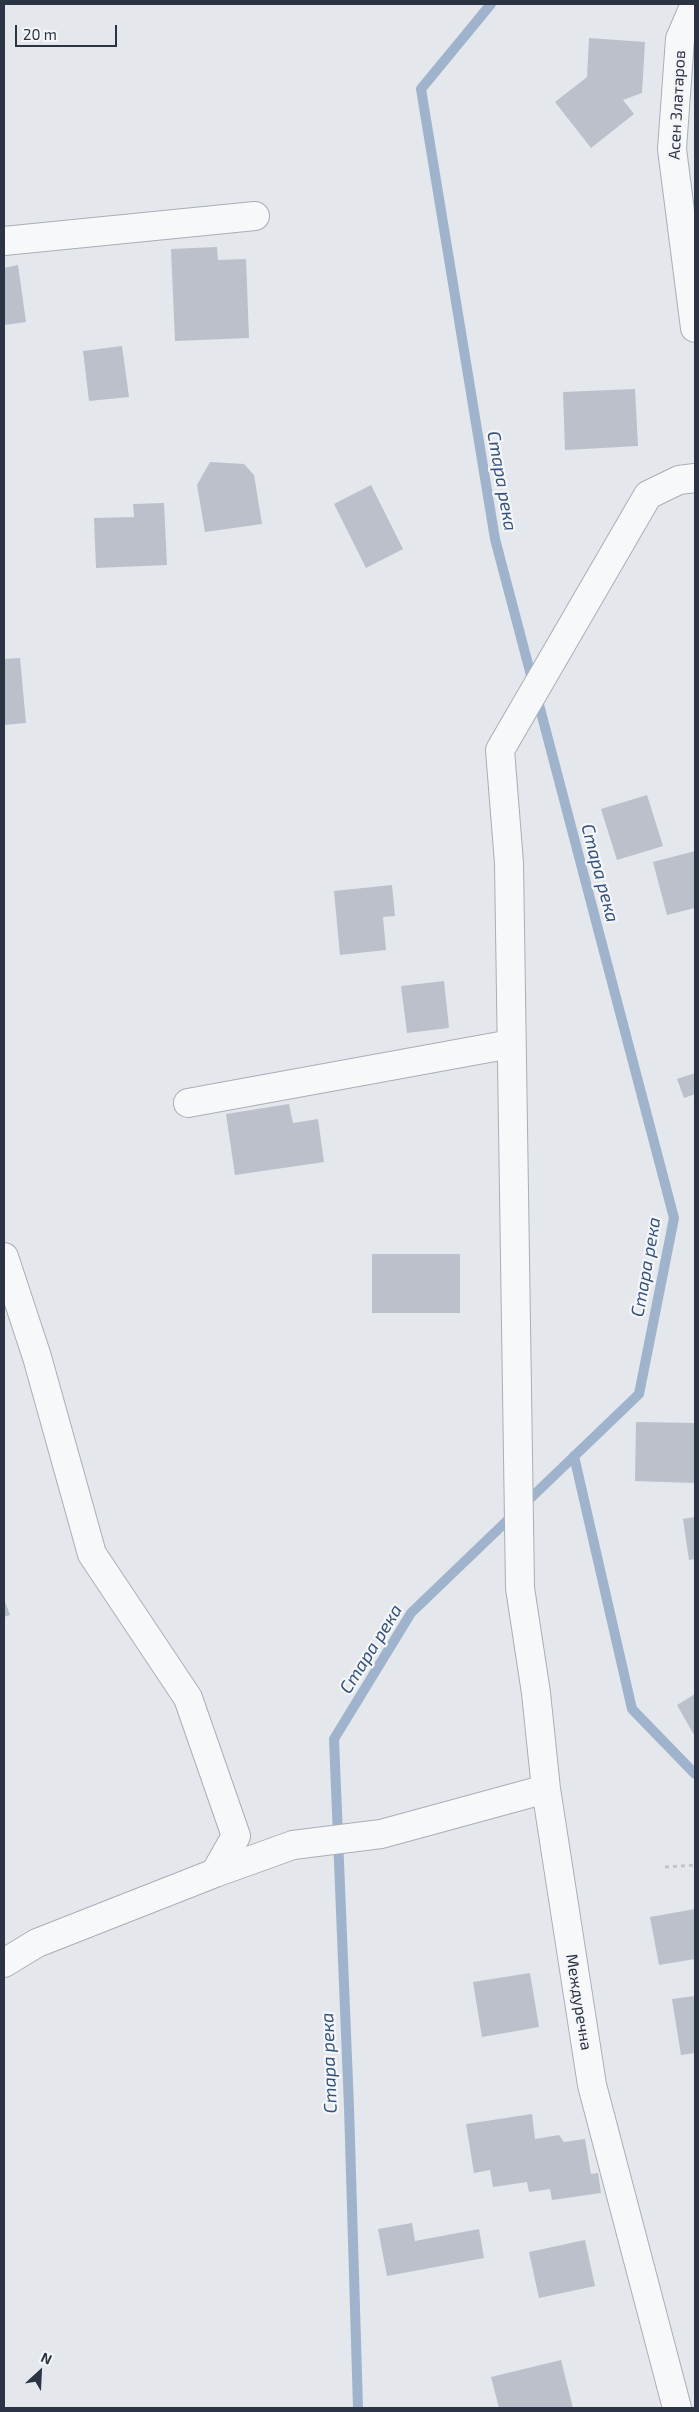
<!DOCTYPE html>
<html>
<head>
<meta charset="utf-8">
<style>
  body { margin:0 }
  #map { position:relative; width:699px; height:2412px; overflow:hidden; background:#e4e7ec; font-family:"Exo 2",sans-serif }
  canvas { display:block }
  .frame { position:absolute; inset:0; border:5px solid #2b3445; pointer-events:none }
  .north { position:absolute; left:15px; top:2347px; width:50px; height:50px; -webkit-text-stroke:4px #f4f6f9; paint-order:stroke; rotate:25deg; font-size:14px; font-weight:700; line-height:20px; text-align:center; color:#2b3445 }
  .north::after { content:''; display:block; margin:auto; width:18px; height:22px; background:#2b3445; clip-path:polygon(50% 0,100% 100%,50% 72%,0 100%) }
  .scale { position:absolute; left:15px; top:25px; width:102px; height:22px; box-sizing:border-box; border:2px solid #2b3445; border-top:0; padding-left:6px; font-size:15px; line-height:18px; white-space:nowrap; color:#2b3445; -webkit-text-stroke:4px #f4f6f9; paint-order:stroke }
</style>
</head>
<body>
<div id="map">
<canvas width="699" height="2412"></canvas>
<div class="frame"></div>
<div class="north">N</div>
<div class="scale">20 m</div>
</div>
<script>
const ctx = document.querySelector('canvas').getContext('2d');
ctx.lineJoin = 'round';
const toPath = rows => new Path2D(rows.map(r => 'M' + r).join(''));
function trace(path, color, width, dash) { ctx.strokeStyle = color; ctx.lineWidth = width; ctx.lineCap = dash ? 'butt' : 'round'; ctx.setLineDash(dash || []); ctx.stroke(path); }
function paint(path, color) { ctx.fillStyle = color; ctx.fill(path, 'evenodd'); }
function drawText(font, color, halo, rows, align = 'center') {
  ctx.font = font + ' "Exo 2",sans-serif'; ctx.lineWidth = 4.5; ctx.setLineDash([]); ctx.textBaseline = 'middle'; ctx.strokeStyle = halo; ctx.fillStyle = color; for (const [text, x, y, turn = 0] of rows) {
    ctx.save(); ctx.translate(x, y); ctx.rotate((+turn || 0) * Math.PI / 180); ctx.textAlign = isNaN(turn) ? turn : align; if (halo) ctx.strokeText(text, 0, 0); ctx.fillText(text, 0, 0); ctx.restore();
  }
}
const stream = toPath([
  [491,4,421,89,495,539,533,683],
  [574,1456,632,1709,695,1774],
  [358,2408,349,2107,334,1739,411,1613,639,1394,674,1218,537,697]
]);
const building = toPath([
  [589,38,645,42,642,93,623,100,634,114,591,148,555,102,587,77],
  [217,247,218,260,246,259,249,338,175,341,171,249],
  [18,265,26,322,4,325,4,268],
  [122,346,129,397,89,401,83,351],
  [635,389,638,446,565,450,563,392],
  [210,462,244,464,254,475,262,524,205,532,197,485],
  [371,485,403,549,366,568,334,504],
  [164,503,167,565,96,568,94,518,134,517,133,504],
  [20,658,26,723,4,725,4,659],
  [647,795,663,846,617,860,601,809],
  [695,851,695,908,667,915,653,862],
  [392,885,395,916,383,917,386,950,340,955,334,891],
  [444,981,449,1028,407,1033,401,986],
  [695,1073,695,1094,684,1098,677,1079],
  [289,1104,293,1123,318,1119,324,1162,235,1175,226,1114],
  [372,1254,460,1254,460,1313,372,1313],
  [636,1422,694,1423,694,1483,635,1481],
  [695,1517,695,1559,689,1560,683,1519],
  [4,1599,10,1615,4,1617],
  [695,1694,695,1734,694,1735,677,1705],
  [695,1909,695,1959,659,1965,650,1917],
  [530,1973,539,2027,482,2037,473,1982],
  [695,1996,695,2053,681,2055,672,1999],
  [532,2114,535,2139,559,2135,564,2142,585,2139,591,2174,598,2173,601,2193,552,2200,550,2189,529,2192,527,2182,493,2187,490,2170,474,2173,466,2124],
  [412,2223,415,2241,479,2229,484,2258,387,2276,378,2229],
  [585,2240,595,2286,539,2298,529,2252],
  [561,2360,573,2408,499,2408,491,2377]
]);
const path = toPath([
  [665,1867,695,1865]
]);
const minor = toPath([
  [695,4,680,39,672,149,695,328],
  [4,241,255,216],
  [188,1103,511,1044],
  [4,1257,37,1357,92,1554,188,1698,236,1836,215,1873],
  [4,1963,37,1943,215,1873,293,1845,381,1834,546,1789],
  [677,2408,592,2085,546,1789,536,1693,520,1588,509,863,500,750,648,495,679,480,695,478]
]);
const streetNames = [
  ["Асен Златаров",677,105,-87],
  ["Междуречна",579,2002,81]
];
const waterNames = [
  ["Стара река",502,481,80],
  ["Стара река",600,873,75],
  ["Стара река",646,1267,-80],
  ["Стара река",371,1649,-58],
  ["Стара река",329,2063,-92]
];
trace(stream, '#9fb4cc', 10);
paint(building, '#bbc0ca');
trace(minor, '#a9aeb7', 30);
trace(path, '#c2c5cb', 3, [4, 4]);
trace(minor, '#f7f8fa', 28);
drawText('16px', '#2b3445', '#f4f6f9', streetNames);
drawText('italic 18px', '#34527a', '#f4f6f9', waterNames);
</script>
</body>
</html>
